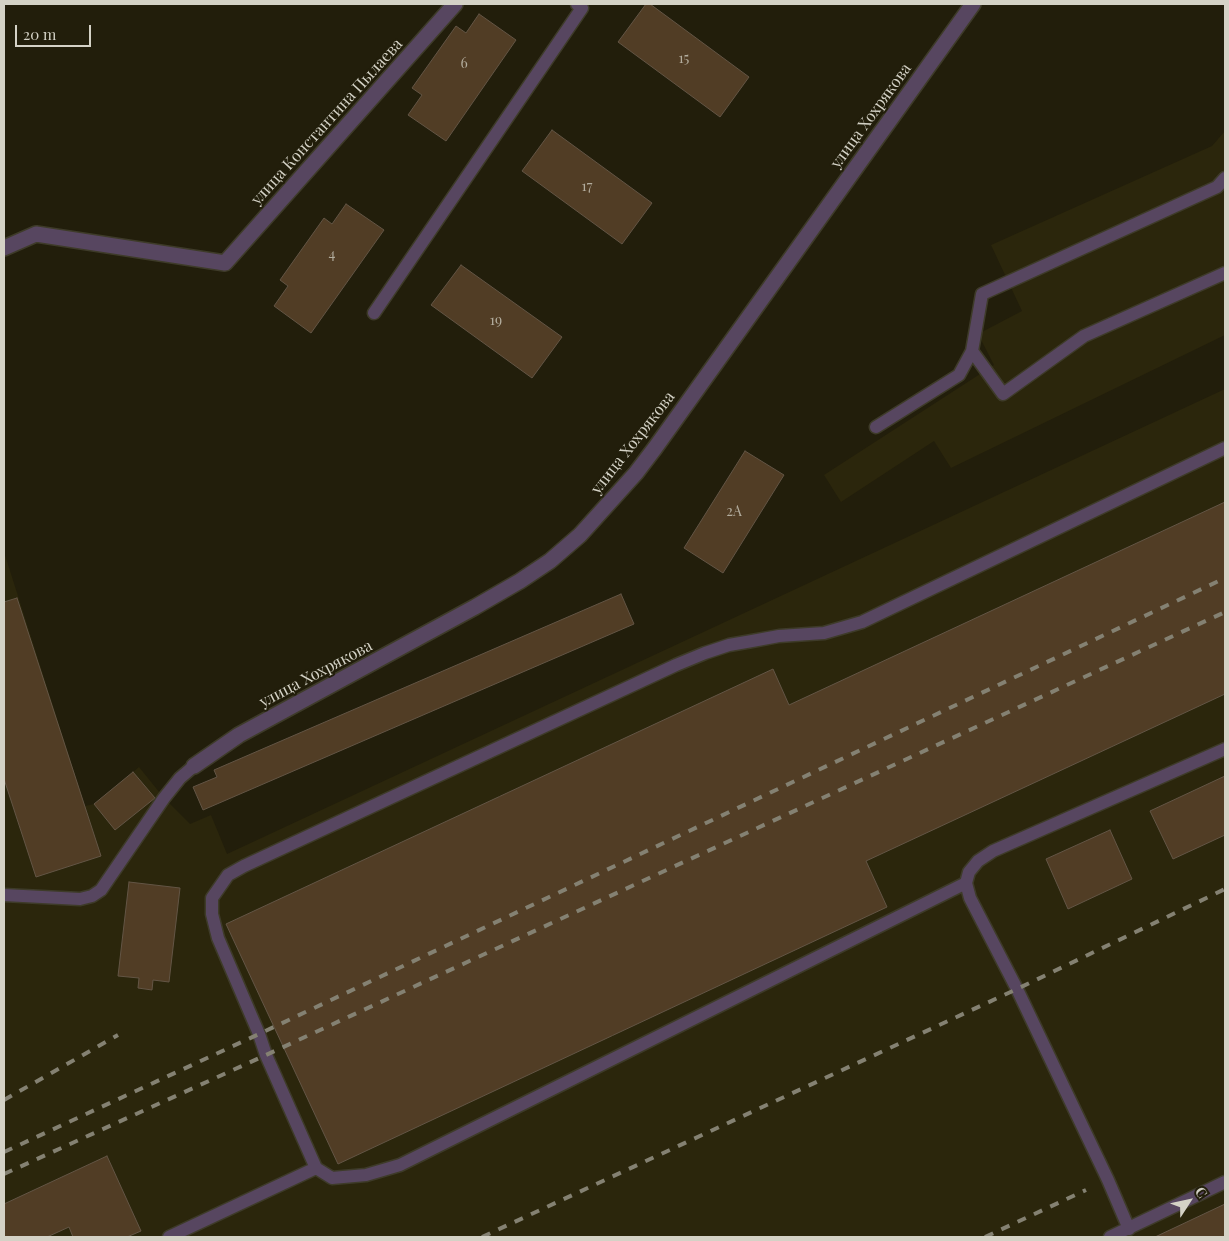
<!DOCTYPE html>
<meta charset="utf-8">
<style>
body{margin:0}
#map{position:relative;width:1229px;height:1241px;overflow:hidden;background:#221e0b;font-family:"Playfair Display",serif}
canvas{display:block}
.frame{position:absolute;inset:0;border:5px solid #d4d2c6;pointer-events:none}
.north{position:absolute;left:1164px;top:1176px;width:50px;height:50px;-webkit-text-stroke:4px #221e0b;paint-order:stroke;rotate:55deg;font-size:14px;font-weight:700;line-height:20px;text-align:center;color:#d4d2c6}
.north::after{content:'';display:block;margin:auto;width:18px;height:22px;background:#d4d2c6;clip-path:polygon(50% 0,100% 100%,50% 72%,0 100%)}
.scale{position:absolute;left:15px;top:25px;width:76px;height:22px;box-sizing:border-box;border:2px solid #d4d2c6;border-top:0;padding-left:6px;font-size:15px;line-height:18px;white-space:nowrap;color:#d4d2c6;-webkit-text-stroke:4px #221e0b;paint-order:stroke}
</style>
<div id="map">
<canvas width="1229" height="1241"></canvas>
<div class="frame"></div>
<div class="north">С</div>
<div class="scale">20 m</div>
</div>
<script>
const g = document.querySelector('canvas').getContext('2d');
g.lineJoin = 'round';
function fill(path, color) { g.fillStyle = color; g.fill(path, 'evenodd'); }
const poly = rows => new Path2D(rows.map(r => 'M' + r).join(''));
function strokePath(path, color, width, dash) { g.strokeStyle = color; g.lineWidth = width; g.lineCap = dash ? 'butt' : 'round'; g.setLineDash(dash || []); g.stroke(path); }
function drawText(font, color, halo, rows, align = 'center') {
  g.font = font + ' "Playfair Display",serif'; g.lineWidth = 4; g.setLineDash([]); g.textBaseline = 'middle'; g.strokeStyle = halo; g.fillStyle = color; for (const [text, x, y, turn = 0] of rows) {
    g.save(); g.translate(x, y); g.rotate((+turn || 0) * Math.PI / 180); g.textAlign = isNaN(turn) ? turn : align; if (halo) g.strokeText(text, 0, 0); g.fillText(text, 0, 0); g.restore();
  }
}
const built = poly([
 [1225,131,1225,335,951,468,934,441,841,502,824,475,994,365,978,334,1022,311,991,245,1212,146],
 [1225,389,1225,1237,4,1237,4,552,85,806,94,804,139,767,164,798,190,824,211,815,227,854]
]);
const building = poly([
 [646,4,650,4,749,77,720,117,618,42,646,4],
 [479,14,516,40,446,141,408,115,422,95,412,88,456,26,466,33,479,14],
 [552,130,652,203,622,244,522,171,552,130],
 [346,204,384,230,311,333,274,306,288,286,280,280,324,218,332,224,346,204],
 [461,265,562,337,532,378,431,305,461,265],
 [745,451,784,475,723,573,684,548,745,451],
 [1225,502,1225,694,866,861,887,907,338,1164,226,924,773,669,789,705,1225,502],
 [621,594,634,624,203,810,193,787,217,777,214,770,621,594],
 [17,598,101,856,36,877,4,779,4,602,17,598],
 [133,772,155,798,115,830,94,804,133,772],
 [1225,776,1225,835,1173,859,1150,811,1225,776],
 [1110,830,1132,879,1068,909,1046,859,1110,830],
 [129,882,180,888,169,982,153,980,152,990,138,988,139,978,118,976,129,882],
 [107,1156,141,1231,127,1237,73,1237,69,1227,47,1237,4,1237,4,1204,107,1156],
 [1225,1204,1225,1237,1155,1237,1225,1204]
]);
const service = poly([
 [374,313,582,8,577,4],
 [972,351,982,294,1217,187,1225,178],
 [876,427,959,375,972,351,1003,394,1084,336,1225,273],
 [4,895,80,899,92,896,101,890,164,798,180,778,194,766],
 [316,1168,266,1055,259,1034,218,938,212,914,212,898,228,875,244,866,676,665,705,653,729,645,752,641,779,636,824,633,862,622,1225,448],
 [1129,1229,1108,1180,1017,989,970,898,966,883,969,872,978,861,993,851,1225,749],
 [169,1237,316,1168,332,1178,366,1175,400,1165,966,883],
 [1110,1237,1225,1182]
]);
const minor = poly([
 [4,248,36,234,225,263,455,4],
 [194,766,239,735,475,607,520,581,550,561,580,535,636,473,655,448,973,4]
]);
const rail = poly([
 [4,1100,118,1035],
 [4,1152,259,1034,1225,578],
 [4,1174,266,1055,1225,612],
 [482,1237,1017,989,1225,889],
 [985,1237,1086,1190]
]);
const numberNames = [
 ["15",684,59],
 ["6",464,64],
 ["17",587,187],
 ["4",332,255],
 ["19",496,321],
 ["2А",734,512]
];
const streetNames = [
 ["улица Хохрякова",871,116,-54],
 ["улица Константина Пылаева",327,122,-48],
 ["улица Хохрякова",633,443,-52],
 ["улица Хохрякова",316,674,-28]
];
fill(built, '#2b260c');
fill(building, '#513d25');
strokePath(building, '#635545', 1);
strokePath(service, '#3e3b29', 15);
strokePath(minor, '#3e3b29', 18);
strokePath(service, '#574660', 12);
strokePath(minor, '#574660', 15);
strokePath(rail, '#848172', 4, [9, 9]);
drawText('14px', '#b3ad9e', null, numberNames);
drawText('16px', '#d4d2c6', '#221e0b', streetNames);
</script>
